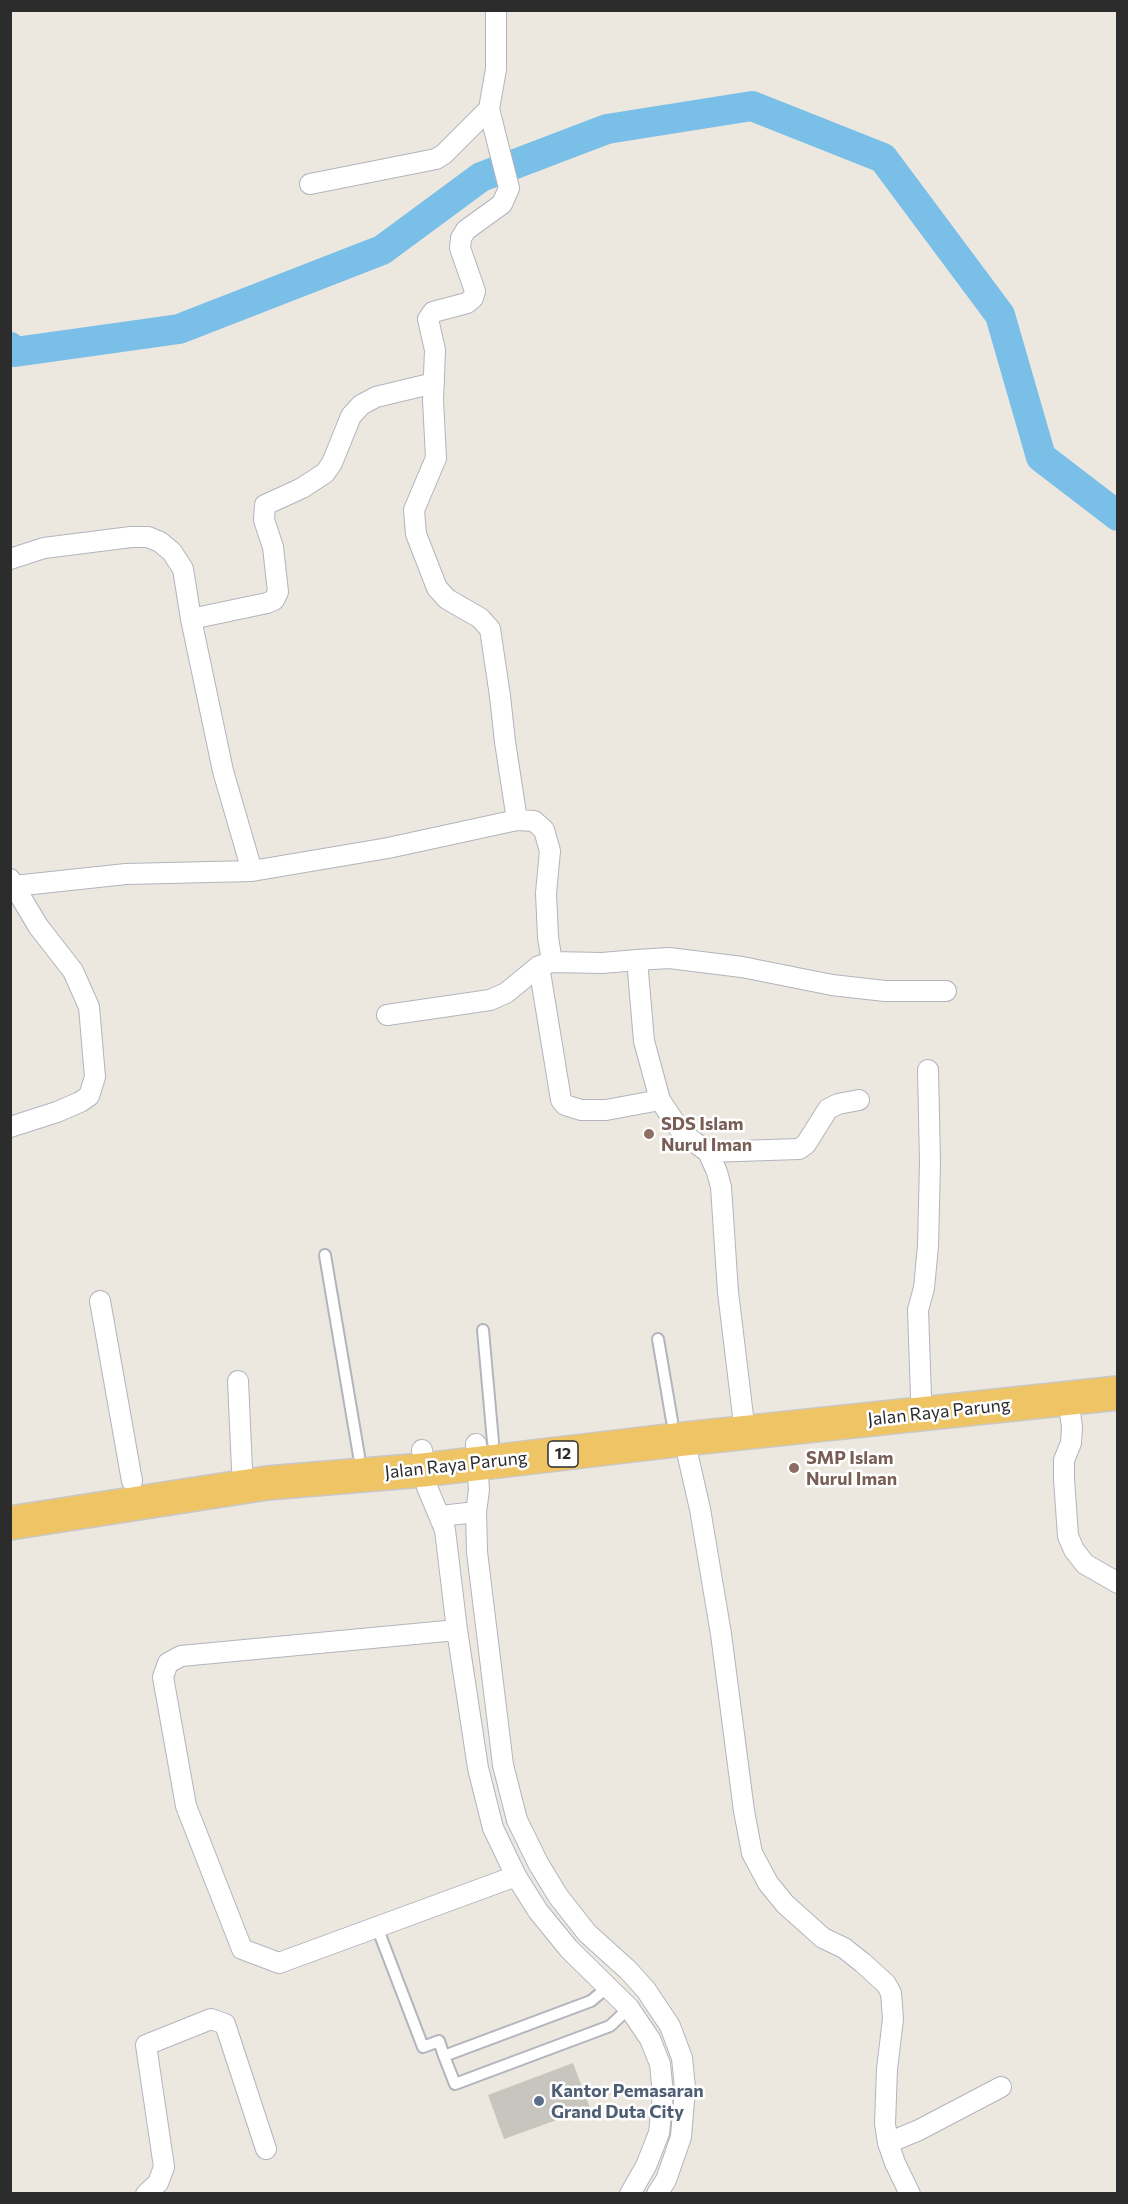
<!DOCTYPE html>
<style>
body{margin:0}
#map{position:relative;width:1128px;height:2204px;overflow:hidden;background:#ede8df;font-family:Commissioner,sans-serif}
canvas{display:block}
.frame{position:absolute;inset:0;border:12px solid #2c2c2c;pointer-events:none}
</style>
<div id="map">
<canvas width="1128" height="2204"></canvas>
<div class="frame"></div>
</div>
<script>
const g = document.querySelector('canvas').getContext('2d');
g.lineJoin = 'round';
const poly = rows => new Path2D(rows.map(r => 'M' + r).join(''));
function strokePath(path, color, width, dash) { g.strokeStyle = color; g.lineWidth = width; g.lineCap = dash ? 'butt' : 'round'; g.setLineDash(dash || []); g.stroke(path); }
function fill(path, color) { g.fillStyle = color; g.fill(path, 'evenodd'); }
function drawText(font, color, halo, rows, align = 'center') {
  g.font = font + ' Commissioner,sans-serif'; g.lineWidth = 5; g.setLineDash([]); g.textBaseline = 'middle'; g.strokeStyle = halo; g.fillStyle = color; for (const [text, x, y, turn = 0] of rows) {
    g.save(); g.translate(x, y); g.rotate((+turn || 0) * Math.PI / 180); g.textAlign = isNaN(turn) ? turn : align; if (halo) g.strokeText(text, 0, 0); g.fillText(text, 0, 0); g.restore();
  }
}
const river = poly([
 [10,347,15,352,179,329,382,250,481,177,607,129,752,106,883,158,1000,315,1041,457,1118,516]
]);
const building = poly([
 [573,2063,590,2108,504,2139,488,2095]
]);
const service = poly([
 [325,1255,359,1456],
 [483,1330,493,1442],
 [658,1339,672,1421],
 [377,1927,423,2047,439,2041,444,2056],
 [609,1986,591,2001,444,2056,455,2084,610,2026,629,2008]
]);
const minor = poly([
 [489,109,509,188,502,204,466,230,461,238,460,248,475,291,473,298,467,303,433,312,428,319,435,350,433,400,436,458,414,510,416,534,437,588,447,599,480,618,490,629,500,696,505,742,517,820],
 [310,184,436,159,444,154,489,109,496,69,496,10],
 [10,559,44,548,131,537,148,537,160,542,172,552,183,569,191,619,223,771,252,871,388,848,517,820,534,821,544,830,550,851,546,893,548,937,552,962],
 [191,619,267,603,274,600,278,592,273,547,264,520,265,505,302,488,325,473,332,463,351,416,361,405,376,397,434,383],
 [10,879,38,926,73,971,89,1007,95,1077,89,1096,80,1102,57,1112,10,1127],
 [14,886,126,874,252,871],
 [637,960,669,958,742,967,832,985,885,991,946,991],
 [539,966,561,1100,565,1105,581,1110,606,1110,660,1100],
 [387,1015,490,1000,506,993,539,966,552,962,602,963,637,960,644,1041,660,1100,682,1133,708,1152,717,1172,721,1187,728,1292,743,1416],
 [708,1152,799,1149,806,1144,828,1109,838,1104,859,1100],
 [100,1301,132,1481],
 [238,1381,242,1469],
 [921,1397,918,1310,924,1288,928,1246,930,1162,928,1070],
 [1068,1398,1072,1427,1071,1443,1064,1460,1064,1479,1068,1536,1074,1550,1085,1564,1118,1583],
 [684,1439,700,1509,721,1634,744,1811,752,1853,768,1883,785,1904,823,1938,844,1948,863,1963,886,1984,891,1993,893,2019,887,2069,885,2124,888,2143,895,2163,910,2194],
 [476,1444,479,1490,476,1512,477,1552,503,1765,517,1820,538,1863,558,1896,587,1933,628,1970,646,1990,670,2026,682,2058,685,2088,681,2137,666,2180,657,2194],
 [422,1450,427,1487,445,1530,457,1630,478,1768,493,1828,516,1876,538,1911,569,1949,629,2008,650,2039,660,2064,663,2094,659,2133,646,2166,630,2194],
 [441,1516,476,1512],
 [457,1630,181,1656,168,1663,163,1677,186,1806,242,1949,279,1963,516,1876],
 [888,2143,919,2130,1001,2087],
 [146,2194,158,2183,164,2167,146,2045,211,2019,225,2024,266,2149]
]);
const trunk = poly([
 [10,1523,267,1483,423,1470,684,1439,1118,1393]
]);
const markers = [
 [649,1134,6,"#8d6e63"],
 [794,1468,6,"#8d6e63"],
 [539,2101,6,"#5c6f8a"]
];
const shields = [
 [563,1454,30]
];
const shieldNames = [
 ["12",563,1454]
];
const educationNames = [
 ["SDS Islam",661,1124],
 ["Nurul Iman",661,1145],
 ["SMP Islam",806,1458],
 ["Nurul Iman",806,1479]
];
const streetNames = [
 ["Jalan Raya Parung",939,1412,-6],
 ["Jalan Raya Parung",456,1465,-6]
];
const serviceNames = [
 ["Kantor Pemasaran",551,2091],
 ["Grand Duta City",551,2112]
];
strokePath(river, '#79bfe8', 30);
fill(building, '#c8c5be');
strokePath(service, '#b2b4be', 14);
strokePath(minor, '#b2b4be', 22);
strokePath(trunk, '#c8c8c8', 36);
strokePath(service, '#fff', 10);
strokePath(minor, '#fff', 20);
strokePath(trunk, '#efc465', 33);
for (const [x, y, r, color] of markers) { const dot = new Path2D(); dot.arc(x, y, r, 0, 2 * Math.PI); g.fillStyle = color; g.fill(dot); strokePath(dot, '#fff', 2); }
for (const [x, y, w] of shields) { const box = new Path2D(); box.roundRect(x - w / 2, y - 13, w, 26, 4.5); g.fillStyle = '#fff'; g.fill(box); strokePath(box, '#2c2c2c', 1.5); }
drawText('bold 16px', '#2c2c2c', null, shieldNames);
drawText('bold 18px', '#785e54', '#fff', educationNames, 'left');
drawText('18px', '#2c2c2c', '#fff', streetNames);
drawText('bold 18px', '#4e5e75', '#fff', serviceNames, 'left');
</script>
